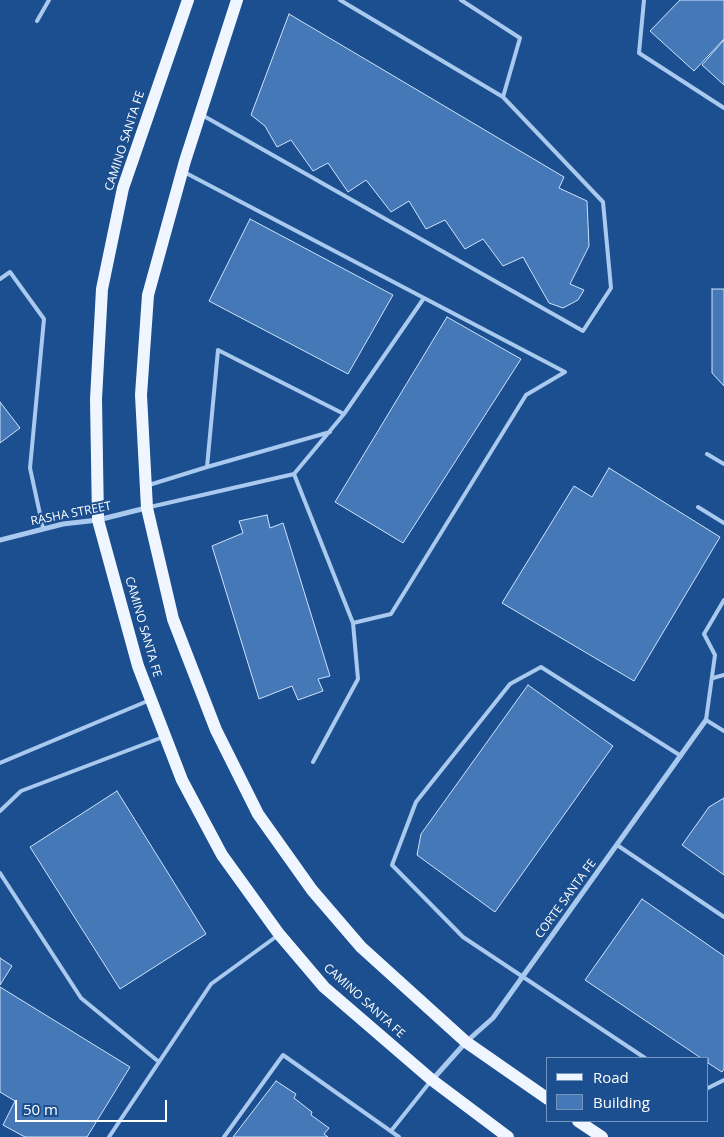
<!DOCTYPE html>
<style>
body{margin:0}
#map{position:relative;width:724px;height:1137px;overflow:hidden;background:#1b4f8f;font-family:"Open Sans",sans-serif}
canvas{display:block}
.legend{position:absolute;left:546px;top:1057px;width:162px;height:65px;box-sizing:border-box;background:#1b4f8f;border:1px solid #7695bc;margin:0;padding:6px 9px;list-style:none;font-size:15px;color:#fff}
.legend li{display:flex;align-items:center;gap:10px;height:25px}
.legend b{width:25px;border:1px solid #7695bc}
.scale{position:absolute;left:15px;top:1100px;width:152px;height:22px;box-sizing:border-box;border:2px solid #fff;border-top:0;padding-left:6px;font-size:15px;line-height:18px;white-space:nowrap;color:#fff;-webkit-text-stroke:4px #1b4f8f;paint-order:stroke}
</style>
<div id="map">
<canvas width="724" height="1137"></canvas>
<ul class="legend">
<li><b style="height:6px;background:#f0f6ff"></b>Road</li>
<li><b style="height:14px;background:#4478b7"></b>Building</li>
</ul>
<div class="scale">50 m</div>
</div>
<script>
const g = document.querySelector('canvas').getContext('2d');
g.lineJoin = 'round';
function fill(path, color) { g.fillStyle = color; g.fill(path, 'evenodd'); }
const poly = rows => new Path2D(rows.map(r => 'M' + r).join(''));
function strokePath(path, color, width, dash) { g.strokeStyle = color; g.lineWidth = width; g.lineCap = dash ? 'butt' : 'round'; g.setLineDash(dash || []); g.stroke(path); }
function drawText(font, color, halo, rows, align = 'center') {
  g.font = font + ' "Open Sans",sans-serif'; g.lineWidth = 4; g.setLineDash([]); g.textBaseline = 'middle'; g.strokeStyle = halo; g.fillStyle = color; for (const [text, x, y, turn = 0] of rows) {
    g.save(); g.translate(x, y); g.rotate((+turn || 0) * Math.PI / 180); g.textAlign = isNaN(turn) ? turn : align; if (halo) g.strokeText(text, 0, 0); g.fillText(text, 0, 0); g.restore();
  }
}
const building = poly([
 [680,0,724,0,724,39,694,71,650,31,680,0],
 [289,14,564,177,559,188,587,201,589,246,570,284,584,290,578,300,563,308,549,303,523,257,503,266,483,239,465,249,445,220,426,229,409,201,391,212,366,180,348,192,328,163,313,171,291,140,277,147,265,126,251,115,289,14],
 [724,40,724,85,702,65,724,40],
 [250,219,393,295,348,374,209,301,250,219],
 [712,289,724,289,724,386,712,373,712,289],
 [447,317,521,359,403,543,335,502,447,317],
 [0,402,20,428,0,443,0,402],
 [609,468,720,537,634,681,502,603,574,486,592,497,609,468],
 [267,515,270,528,283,523,330,676,318,679,323,691,298,700,292,686,259,699,212,546,243,533,239,521,267,515],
 [528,685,613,746,495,912,417,855,421,834,528,685],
 [117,791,206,934,120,989,30,847,117,791],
 [724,798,724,875,682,845,709,807,724,798],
 [642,899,724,956,724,1069,722,1072,708,1063,708,1058,701,1058,585,980,642,899],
 [0,958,12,966,0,985,0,958],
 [0,987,130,1067,87,1137,25,1137,3,1125,15,1101,0,1092,0,987],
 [276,1081,296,1094,294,1098,312,1112,311,1115,329,1128,324,1134,328,1137,233,1137,276,1081]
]);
const lane = poly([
 [461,0,520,38,503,97],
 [644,0,639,53,724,108],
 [37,21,49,0],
 [202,115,583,331,611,288,603,202,503,97,340,0],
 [184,172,565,372,526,395,391,614,353,623,358,679,313,762],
 [0,279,10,272,44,319,30,468,43,528],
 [707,454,724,464],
 [207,467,330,432],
 [294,474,344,414],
 [149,485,207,467,218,350,344,414,424,298],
 [150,507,294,474,353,623],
 [698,507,724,523],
 [724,600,704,634,715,655,706,720,724,731],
 [713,678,724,675],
 [0,763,150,700],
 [0,811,21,791,163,737],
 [617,845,724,917],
 [0,873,81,998,159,1062],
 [645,1058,463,937,392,865,416,802,510,684,541,667,681,756],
 [708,1088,724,1080],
 [391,1131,430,1082],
 [109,1137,211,984,277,936],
 [224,1137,283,1055,399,1137]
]);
const street = poly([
 [0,540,63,524,98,520,146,508],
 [433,1079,466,1042,493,1018,706,720]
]);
const primary = poly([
 [188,0,123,188,102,289,96,399,98,520,138,666,182,780,222,855,279,934,324,987,432,1080,508,1137],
 [237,0,185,161,148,295,141,395,147,508,173,619,216,730,258,814,312,890,361,947,466,1042,548,1099],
 [578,1121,602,1137]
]);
const streetNames = [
 ["CAMINO SANTA FE",125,141,-72],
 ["RASHA STREET",71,514,-11],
 ["CAMINO SANTA FE",143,627,74],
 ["CORTE SANTA FE",566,899,-54],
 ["CAMINO SANTA FE",364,1001,42]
];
fill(building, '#4478b7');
strokePath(building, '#cfe3fa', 1);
strokePath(lane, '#a9c9ee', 4);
strokePath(street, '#a9c9ee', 5);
strokePath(primary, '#f0f6ff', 12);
drawText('12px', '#fff', '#1b4f8f', streetNames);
</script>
